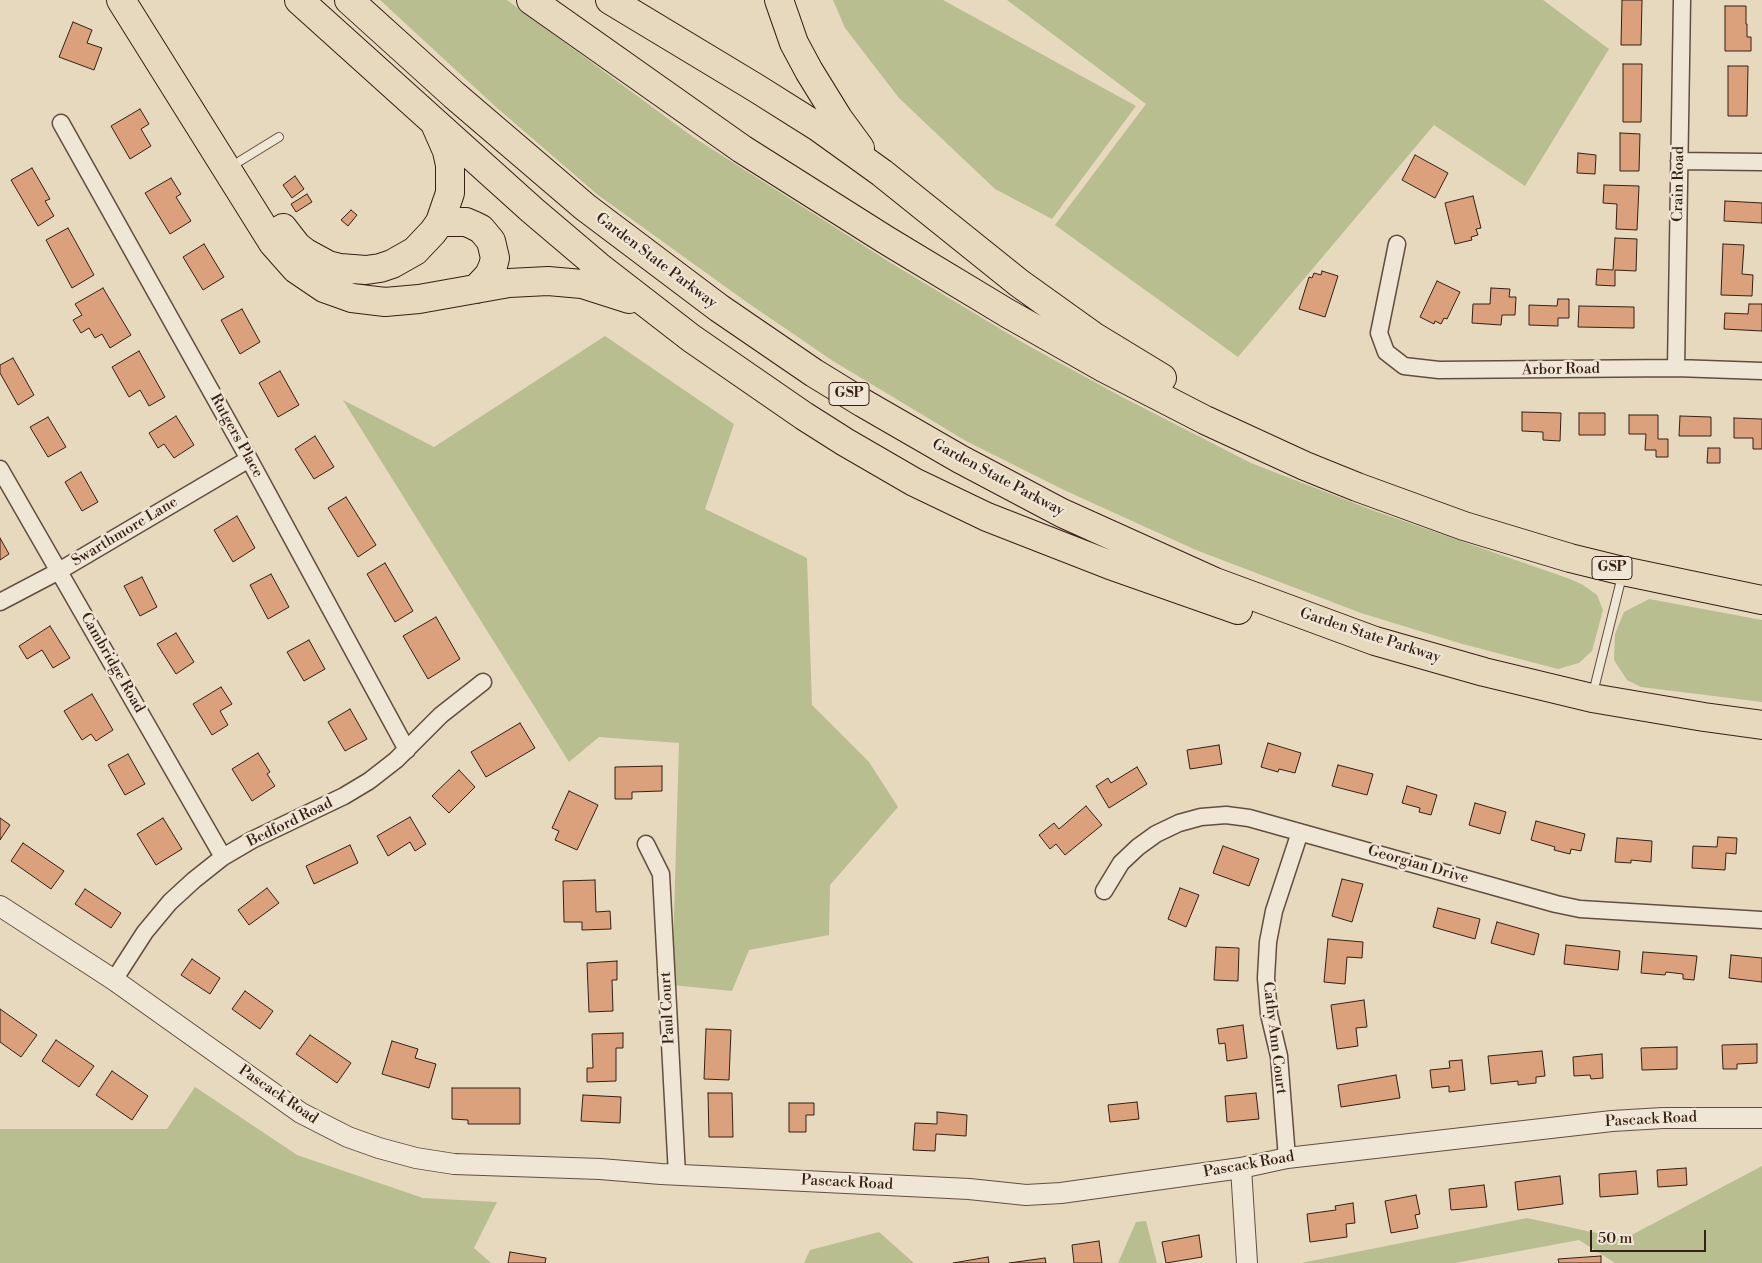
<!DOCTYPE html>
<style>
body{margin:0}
#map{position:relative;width:1762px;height:1263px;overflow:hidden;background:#e6d9be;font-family:"Libre Bodoni",serif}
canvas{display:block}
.scale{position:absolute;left:1590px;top:1230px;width:116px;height:22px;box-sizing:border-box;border:2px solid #361f15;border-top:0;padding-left:6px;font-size:15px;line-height:18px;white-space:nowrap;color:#361f15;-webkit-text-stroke:4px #efe6d5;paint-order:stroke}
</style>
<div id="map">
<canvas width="1762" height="1263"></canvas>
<div class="scale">50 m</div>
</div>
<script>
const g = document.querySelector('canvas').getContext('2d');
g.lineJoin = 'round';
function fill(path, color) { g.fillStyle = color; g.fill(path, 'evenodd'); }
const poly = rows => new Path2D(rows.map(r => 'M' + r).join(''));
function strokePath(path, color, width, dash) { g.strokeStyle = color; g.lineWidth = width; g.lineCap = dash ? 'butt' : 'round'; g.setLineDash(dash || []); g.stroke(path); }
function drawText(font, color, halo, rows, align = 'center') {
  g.font = font + ' "Libre Bodoni",serif'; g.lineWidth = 4.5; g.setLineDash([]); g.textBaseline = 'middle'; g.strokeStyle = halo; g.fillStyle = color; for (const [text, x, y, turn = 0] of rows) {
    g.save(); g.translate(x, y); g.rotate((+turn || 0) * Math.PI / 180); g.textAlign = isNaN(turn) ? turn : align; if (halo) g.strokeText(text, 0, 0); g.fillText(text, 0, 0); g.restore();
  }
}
const green = poly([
 [380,0,507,0,693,137,891,263,1027,345,1122,397,1251,463,1372,510,1570,579,1583,585,1597,595,1603,610,1592,651,1579,663,1558,669,1459,643,1361,613,1196,550,1064,490,966,441,833,361,748,303,598,195,496,107],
 [833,0,943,0,1136,106,1052,219,995,189,899,98,845,28],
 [1007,0,1543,0,1609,49,1525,186,1434,125,1238,357,1055,225,1146,104],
 [605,336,734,424,705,509,807,558,812,705,869,762,898,807,830,885,829,935,749,950,732,991,672,985,679,743,599,737,569,762,343,400,434,447],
 [1649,599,1762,620,1762,702,1641,687,1627,680,1614,660,1615,634,1624,612],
 [195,1087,297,1155,423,1198,497,1202,474,1248,491,1263,0,1263,0,1129,167,1129],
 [1762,1166,1762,1263,1615,1263,1579,1240,1455,1263,1301,1263,1527,1218,1624,1239],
 [1146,1221,1157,1263,1118,1263,1136,1222],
 [879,1232,914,1263,804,1263,810,1250]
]);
const building = poly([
 [1622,0,1642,0,1641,45,1621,45,1622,0],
 [1725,6,1746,6,1746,24,1747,24,1747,37,1751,37,1751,51,1725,51,1725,6],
 [73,22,92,30,87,43,102,48,94,70,59,57,73,22],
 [1623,64,1642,64,1641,122,1623,122,1623,64],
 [1728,66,1748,66,1747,116,1728,116,1728,66],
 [140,109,149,124,141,129,151,146,130,159,111,126,140,109],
 [1620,133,1640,134,1639,171,1620,171,1620,133],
 [1578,153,1596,155,1595,174,1577,173,1578,153],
 [1415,155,1448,173,1435,198,1402,180,1415,155],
 [32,168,50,199,45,201,54,216,38,226,11,180,32,168],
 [295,176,304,189,292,198,283,185,295,176],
 [171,178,181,194,176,197,191,221,170,234,145,193,171,178],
 [1604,185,1639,186,1637,230,1616,229,1617,204,1603,203,1604,185],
 [307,194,312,202,296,212,291,204,307,194],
 [1473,196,1481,228,1476,229,1478,235,1471,237,1472,240,1455,244,1445,203,1473,196],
 [1725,201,1762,203,1762,223,1724,221,1725,201],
 [351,210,357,215,348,226,341,220,351,210],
 [68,228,94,275,72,288,46,240,68,228],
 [1615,238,1637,239,1636,271,1615,270,1615,286,1596,285,1597,269,1613,270,1615,238],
 [204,244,224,277,203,290,183,257,204,244],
 [1723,244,1744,245,1742,274,1753,275,1752,296,1721,295,1723,244],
 [1322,271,1338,276,1325,317,1299,309,1309,277,1312,278,1314,273,1321,275,1322,271],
 [1437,281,1460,292,1447,319,1444,318,1441,324,1435,321,1434,324,1420,317,1437,281],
 [103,288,131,335,110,348,102,334,95,338,89,328,81,333,73,320,82,315,75,304,103,288],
 [1491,288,1510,289,1509,297,1516,297,1515,315,1502,315,1501,325,1472,323,1473,304,1490,304,1491,288],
 [1558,299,1569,299,1569,318,1558,318,1558,326,1529,325,1529,305,1557,306,1558,299],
 [1749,304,1762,304,1762,331,1724,329,1725,313,1748,314,1749,304],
 [1579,306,1634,307,1634,328,1578,327,1579,306],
 [242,309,260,342,240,354,221,320,242,309],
 [139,351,165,397,149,406,140,390,129,397,112,367,139,351],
 [13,358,34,395,18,405,0,373,0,365,13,358],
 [280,371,299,405,278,417,259,383,280,371],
 [1522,412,1561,413,1560,441,1543,440,1543,432,1522,431,1522,412],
 [1579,413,1605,413,1605,435,1579,435,1579,413],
 [1629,415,1658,415,1658,439,1668,439,1668,457,1656,457,1656,450,1645,450,1646,434,1629,434,1629,415],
 [176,416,194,445,174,458,164,444,158,448,149,433,176,416],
 [1680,416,1711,417,1711,436,1679,436,1680,416],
 [48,417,66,447,48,457,30,427,48,417],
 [1734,418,1762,419,1762,449,1753,449,1753,438,1734,438,1734,418],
 [315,436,334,467,314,479,295,449,315,436],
 [1708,448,1720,448,1720,463,1707,463,1708,448],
 [81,472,98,502,82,511,65,482,81,472],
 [346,497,376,545,358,557,328,508,346,497],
 [237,516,255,548,233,562,214,530,237,516],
 [0,538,9,554,0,560,0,538],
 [385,563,413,611,395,622,367,574,385,563],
 [271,574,289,607,268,619,250,585,271,574],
 [142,577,157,607,140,616,124,586,142,577],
 [436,617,460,659,428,679,403,636,436,617],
 [50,626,70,658,53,668,42,650,27,659,19,646,50,626],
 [176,633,194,662,176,674,157,644,176,633],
 [309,640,325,669,304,681,287,652,309,640],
 [221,687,232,704,220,711,228,725,212,735,193,704,221,687],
 [92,694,113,730,96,741,91,734,82,740,64,711,92,694],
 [350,709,367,739,345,751,328,722,350,709],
 [520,723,535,748,486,777,471,752,520,723],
 [1268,743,1301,753,1295,773,1279,769,1278,772,1261,767,1268,743],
 [1219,745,1222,764,1190,769,1187,750,1219,745],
 [258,753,270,772,267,774,275,786,252,801,232,769,258,753],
 [128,754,145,784,125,795,108,765,128,754],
 [1338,765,1373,774,1367,795,1332,786,1338,765],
 [662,766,662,791,632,792,632,799,615,799,615,767,662,766],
 [1137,767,1147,784,1109,808,1096,786,1108,778,1111,783,1137,767],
 [459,770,475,787,449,813,432,796,459,770],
 [1407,786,1437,795,1431,815,1419,812,1420,808,1402,803,1407,786],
 [569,791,598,805,577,850,555,840,559,831,552,828,569,791],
 [1475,803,1506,812,1500,834,1469,825,1475,803],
 [1086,806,1102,825,1065,855,1056,844,1050,849,1039,835,1054,823,1059,829,1086,806],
 [410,817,426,844,415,851,410,842,388,856,377,836,410,817],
 [0,818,10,825,0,840,0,818],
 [163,818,182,849,156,865,137,834,163,818],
 [1536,821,1585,834,1581,851,1571,849,1570,854,1554,850,1555,847,1531,840,1536,821],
 [1718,837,1737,838,1736,854,1726,853,1725,870,1692,868,1693,846,1717,847,1718,837],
 [1617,838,1652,841,1651,862,1631,860,1631,863,1615,862,1617,838],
 [23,843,64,871,51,889,11,861,23,843],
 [350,845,358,863,314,884,306,866,350,845],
 [1223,846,1259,859,1249,886,1213,873,1223,846],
 [1342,879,1363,884,1352,922,1332,916,1342,879],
 [595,880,596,912,610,911,611,929,582,930,582,922,564,922,563,881,595,880],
 [267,888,279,903,249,925,238,910,267,888],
 [1180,888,1199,895,1186,927,1168,919,1180,888],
 [85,889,121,913,111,928,75,904,85,889],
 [1438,908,1480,919,1475,939,1433,927,1438,908],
 [1497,922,1539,934,1534,955,1491,943,1497,922],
 [1328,939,1363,942,1362,958,1347,957,1345,984,1324,982,1328,939],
 [1566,945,1620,951,1618,970,1564,964,1566,945],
 [1216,947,1239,948,1238,981,1214,980,1216,947],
 [1643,952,1697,956,1694,980,1683,979,1683,974,1666,972,1665,975,1641,973,1643,952],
 [1731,955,1762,958,1762,982,1729,978,1731,955],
 [192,959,220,978,210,994,181,975,192,959],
 [617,961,617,980,612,980,613,1011,589,1012,587,963,617,961],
 [245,991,273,1011,260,1029,232,1009,245,991],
 [1364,1000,1367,1027,1356,1028,1358,1046,1337,1049,1331,1005,1364,1000],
 [0,1009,37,1035,21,1057,0,1042,0,1009],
 [1243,1025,1247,1058,1227,1061,1225,1043,1219,1044,1217,1029,1243,1025],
 [706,1029,731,1030,729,1080,704,1079,706,1029],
 [623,1033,623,1048,616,1048,616,1081,587,1082,587,1068,593,1068,592,1034,623,1033],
 [310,1035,351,1063,337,1083,296,1054,310,1035],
 [56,1040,94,1066,79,1087,42,1061,56,1040],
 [392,1041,418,1049,415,1058,436,1064,429,1088,382,1074,392,1041],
 [1757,1044,1757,1063,1737,1064,1737,1069,1723,1069,1722,1045,1757,1044],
 [1677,1047,1677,1069,1642,1070,1641,1048,1677,1047],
 [1542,1051,1545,1076,1536,1077,1536,1083,1518,1085,1518,1081,1491,1084,1488,1056,1542,1051],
 [1602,1054,1603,1078,1591,1079,1590,1075,1574,1076,1573,1057,1602,1054],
 [1462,1060,1465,1090,1449,1092,1449,1086,1432,1088,1430,1070,1450,1068,1449,1061,1462,1060],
 [112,1071,148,1096,132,1120,96,1095,112,1071],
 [1396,1075,1400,1098,1341,1107,1338,1085,1396,1075],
 [452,1088,520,1088,520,1124,468,1124,468,1120,452,1119,452,1088],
 [708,1093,732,1093,733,1137,709,1137,708,1093],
 [1256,1093,1259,1119,1227,1122,1225,1096,1256,1093],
 [583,1095,621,1097,620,1123,581,1121,583,1095],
 [1137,1102,1139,1119,1110,1122,1108,1105,1137,1102],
 [789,1103,814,1103,814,1115,806,1115,806,1132,789,1132,789,1103],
 [937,1112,967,1115,966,1136,936,1134,935,1151,913,1150,915,1123,937,1124,937,1112],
 [1686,1168,1687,1185,1658,1187,1657,1170,1686,1168],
 [1636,1171,1638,1194,1600,1197,1599,1174,1636,1171],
 [1560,1176,1563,1204,1518,1210,1515,1182,1560,1176],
 [1484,1185,1487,1207,1451,1210,1449,1189,1484,1185],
 [1416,1195,1420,1214,1415,1215,1418,1228,1391,1233,1385,1201,1416,1195],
 [1353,1203,1355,1223,1346,1224,1347,1237,1310,1242,1307,1214,1336,1210,1335,1206,1353,1203],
 [1199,1235,1202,1257,1166,1263,1162,1242,1199,1235],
 [1099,1241,1102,1263,1074,1263,1072,1245,1099,1241],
 [510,1252,546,1258,545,1263,508,1263,510,1252],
 [1601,1256,1601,1263,1559,1263,1558,1259,1601,1256],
 [988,1257,989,1263,953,1263,988,1257],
 [1045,1258,1046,1263,1009,1263,1045,1258]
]);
const service = poly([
 [240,161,279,137],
 [1593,693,1622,576]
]);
const minor = poly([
 [61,123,249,459,407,750],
 [1679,161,1762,162],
 [1397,244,1379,333,1386,352,1404,366,1439,370,1676,368,1762,371],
 [1676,368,1682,0],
 [0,469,223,857],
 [0,602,59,571,249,459],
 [646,844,661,874,677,1175],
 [1104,891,1121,863,1138,847,1156,834,1179,823,1201,817,1226,815,1249,818,1556,904,1580,909,1762,920],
 [114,980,145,932,170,902,194,880,223,857,252,840,344,796,369,781,396,760,441,715,483,682],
 [1287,1158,1279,1056,1269,1014,1266,978,1268,942,1274,911,1300,832]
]);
const tertiary = poly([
 [0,906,114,980,301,1113,348,1137,379,1148,416,1158,454,1164,600,1169,661,1174,969,1189,1026,1195,1061,1193,1241,1168,1287,1158,1612,1121,1663,1118,1762,1118],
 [1241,1168,1247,1263]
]);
const motorway = poly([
 [121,0,273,243,296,269,324,288,352,298,385,302,419,299,509,283,548,281,582,284,629,299],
 [299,0,532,210,598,266,691,338,804,416,845,442,914,482,987,517,1110,565,1238,610],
 [349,0,454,95,585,207,719,308,814,373,863,403,960,459,1062,513,1215,582,1375,641,1484,672,1592,698,1704,717,1762,725],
 [531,0,742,149,886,240,1007,313,1104,368,1205,420,1305,466,1357,487,1464,526,1570,558,1623,571,1762,600],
 [610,0,756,88,818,127,882,173,1019,283,1093,336,1162,378],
 [779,0,794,43,809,71,838,118,860,148],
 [440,222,466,222,473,225,481,229,491,241,495,258,493,266,489,275,476,289],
 [283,228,297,246,306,253,328,265,340,268,366,270,380,268,392,264,415,251,433,232,440,222,450,193,450,165,447,151,436,126]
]);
const shields = [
 [849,394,40],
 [1612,568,40]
];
const shieldNames = [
 ["GSP",849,394],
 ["GSP",1612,568]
];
const streetNames = [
 ["Crain Road",1679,184,-89],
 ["Garden State Parkway",656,261,37],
 ["Arbor Road",1561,370,-1],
 ["Rutgers Place",236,436,61],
 ["Garden State Parkway",998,478,28],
 ["Swarthmore Lane",125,532,-31],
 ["Garden State Parkway",1370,636,18],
 ["Cambridge Road",112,663,60],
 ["Bedford Road",290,823,-26],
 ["Georgian Drive",1418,865,16],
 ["Paul Court",668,1008,-93],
 ["Cathy Ann Court",1274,1038,83],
 ["Pascack Road",278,1095,34],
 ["Pascack Road",1651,1120,-3],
 ["Pascack Road",1249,1165,-10],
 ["Pascack Road",847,1183,3]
];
fill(green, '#b8be8f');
fill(building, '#dba17c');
strokePath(building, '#361f15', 1);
strokePath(service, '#624e3f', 10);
strokePath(minor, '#624e3f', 19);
strokePath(tertiary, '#624e3f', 22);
strokePath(motorway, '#361f15', 30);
strokePath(service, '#efe6d5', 8);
strokePath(minor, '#efe6d5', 16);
strokePath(tertiary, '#efe6d5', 20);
strokePath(motorway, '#e6d9be', 28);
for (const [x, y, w] of shields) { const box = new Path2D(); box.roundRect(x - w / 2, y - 11.5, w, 23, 4); g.fillStyle = '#efe6d5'; g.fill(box); strokePath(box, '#361f15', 1); }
drawText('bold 14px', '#361f15', null, shieldNames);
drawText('15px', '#361f15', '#efe6d5', streetNames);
</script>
